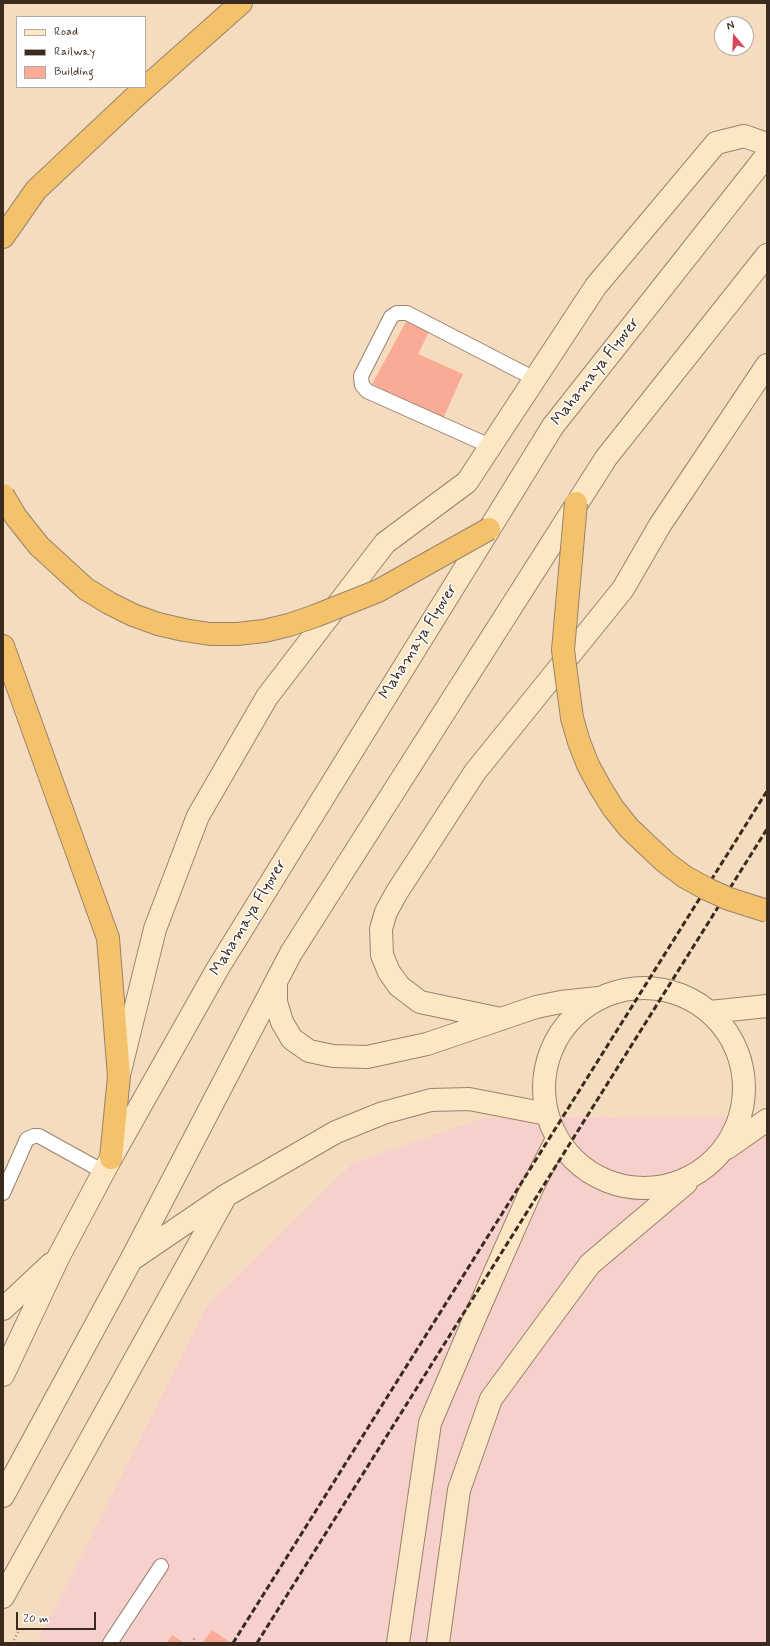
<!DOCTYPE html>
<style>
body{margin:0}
#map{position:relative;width:770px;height:1646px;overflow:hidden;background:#f5dcbf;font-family:Mynerve,sans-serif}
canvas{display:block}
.frame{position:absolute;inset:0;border:4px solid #3b2a1e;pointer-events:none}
.legend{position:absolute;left:16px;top:16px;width:130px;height:72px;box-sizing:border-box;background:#fff;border:1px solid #b1aaa5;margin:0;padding:5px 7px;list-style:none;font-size:12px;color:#3b2a1e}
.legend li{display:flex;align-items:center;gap:8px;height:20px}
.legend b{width:20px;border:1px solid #b1aaa5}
.north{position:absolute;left:714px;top:16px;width:40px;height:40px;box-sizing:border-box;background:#fff;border:1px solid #b1aaa5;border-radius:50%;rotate:341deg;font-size:11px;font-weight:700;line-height:16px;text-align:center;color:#3b2a1e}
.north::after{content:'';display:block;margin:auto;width:14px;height:18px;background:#d1495b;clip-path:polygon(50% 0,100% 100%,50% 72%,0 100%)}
.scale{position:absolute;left:16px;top:1612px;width:80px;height:18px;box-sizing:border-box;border:2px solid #3b2a1e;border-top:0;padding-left:5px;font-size:12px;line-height:14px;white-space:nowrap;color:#3b2a1e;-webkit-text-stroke:3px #fff;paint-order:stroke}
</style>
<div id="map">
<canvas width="770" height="1646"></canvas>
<div class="frame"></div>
<ul class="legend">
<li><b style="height:5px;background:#fbe7c3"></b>Road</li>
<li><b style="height:5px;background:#3b2a1e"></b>Railway</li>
<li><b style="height:11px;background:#f9ab96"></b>Building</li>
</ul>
<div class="north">N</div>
<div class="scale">20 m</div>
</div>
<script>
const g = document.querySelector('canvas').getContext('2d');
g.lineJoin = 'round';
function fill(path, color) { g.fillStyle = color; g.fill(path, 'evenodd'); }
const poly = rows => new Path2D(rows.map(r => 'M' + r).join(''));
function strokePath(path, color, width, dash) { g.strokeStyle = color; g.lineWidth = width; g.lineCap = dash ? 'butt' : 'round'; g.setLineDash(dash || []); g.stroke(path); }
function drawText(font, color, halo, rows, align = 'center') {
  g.font = font + ' Mynerve,sans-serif'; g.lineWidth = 3; g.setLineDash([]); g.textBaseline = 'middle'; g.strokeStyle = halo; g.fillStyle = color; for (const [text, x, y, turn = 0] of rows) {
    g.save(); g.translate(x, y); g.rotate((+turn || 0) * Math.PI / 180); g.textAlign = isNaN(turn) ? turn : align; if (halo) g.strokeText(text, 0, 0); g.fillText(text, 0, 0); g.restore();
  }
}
const built = poly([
 [767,1116,767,1643,37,1643,207,1306,353,1163,483,1118]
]);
const building = poly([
 [407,320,430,330,418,354,463,374,443,419,372,384],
 [212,1630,231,1643,202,1643],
 [172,1635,184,1643,167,1643]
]);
const path = poly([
 [14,1640,21,1626],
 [192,1643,195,1637]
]);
const lane = poly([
 [490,446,367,391,362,385,361,376,391,317,397,313,407,313,535,379],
 [3,1193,27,1139,34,1136,39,1136,104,1172],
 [110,1643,161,1566]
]);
const secondary = poly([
 [276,982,276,1002,282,1022,292,1039,309,1051,333,1056,367,1057,427,1044,536,1007,561,1002,598,998],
 '544 1088a100 100 0 1 1 200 0a100 100 0 1 1-200 0Z',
 [710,1012,767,1006],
 [501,1019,420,1002,399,986,389,972,382,955,381,929,386,912,397,892,475,772,623,589,660,525,767,365],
 [120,1071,155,929,198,816,267,697,385,543,467,482,596,286,716,143,744,136,767,144],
 [727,1148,767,1120],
 [134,1258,225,1196,336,1132,383,1113,431,1100,469,1099,547,1114],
 [3,1309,51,1264],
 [3,1375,59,1256,111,1158,218,968,553,426,767,155],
 [3,1496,131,1260,291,953,606,458,767,255],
 [3,1597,223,1201],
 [398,1643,430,1423,476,1315,533,1186,557,1139],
 [438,1643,459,1490,491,1399,590,1264,686,1183]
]);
const highway = poly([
 [3,237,36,190,136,96,241,3],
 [3,646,108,938,119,1076,111,1158]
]);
const rail = poly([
 [233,1643,767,791],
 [257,1643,767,829]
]);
const highwayBridge = poly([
 [3,495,16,517,39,546,86,589,109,603,133,615,158,624,184,630,210,634,237,634,264,631,289,625,315,616,378,591,489,529],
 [576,503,563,650,572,718,579,742,588,765,600,787,613,808,629,828,665,862,685,877,707,889,729,899,767,911]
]);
const streetNames = [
 ["Mahamaya Flyover",596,372,-52],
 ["Mahamaya Flyover",419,642,-58],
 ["Mahamaya Flyover",249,918,-59]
];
fill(built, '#f7d0cb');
fill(building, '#f9ab96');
strokePath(lane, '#98836e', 16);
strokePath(secondary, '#98836e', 24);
strokePath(highway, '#98836e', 24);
strokePath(path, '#98836e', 2.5, [1, 3]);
strokePath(lane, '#fff', 14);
strokePath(secondary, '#fbe7c3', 22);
strokePath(highway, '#f4c26a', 22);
strokePath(rail, '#3b2a1e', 3, [6, 3]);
strokePath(highwayBridge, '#98836e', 24, []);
strokePath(highwayBridge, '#f4c26a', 22);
drawText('16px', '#3b2a1e', '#fff', streetNames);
</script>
